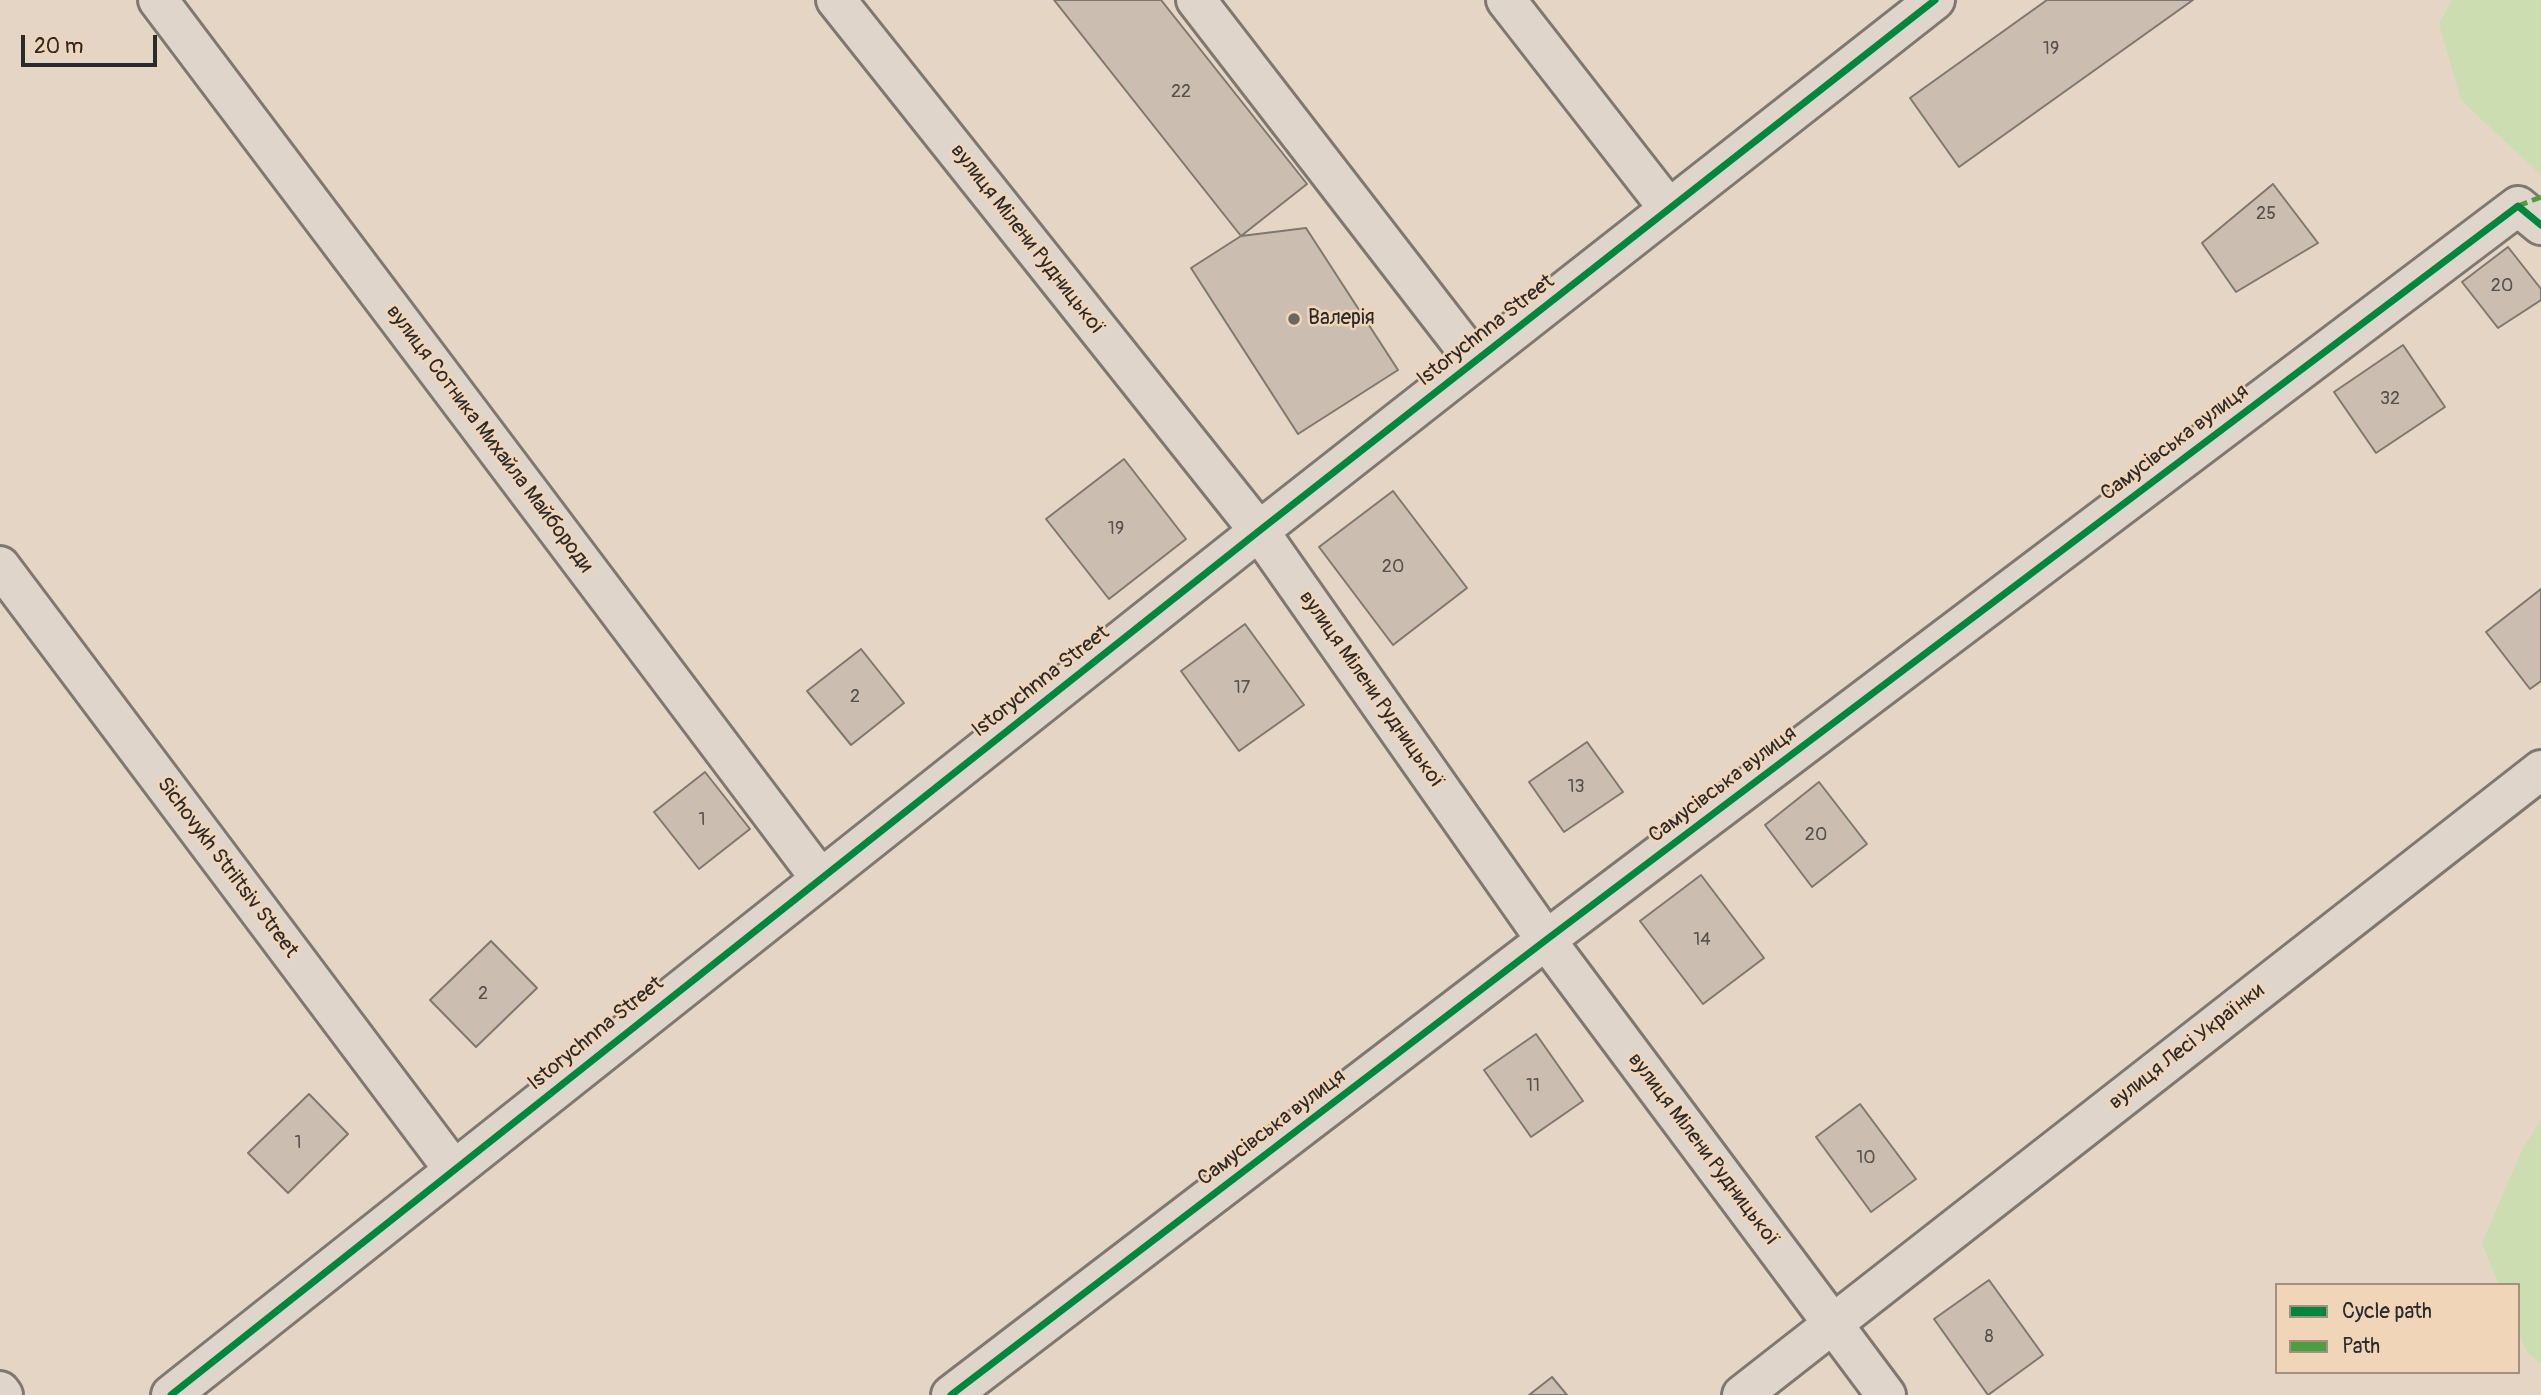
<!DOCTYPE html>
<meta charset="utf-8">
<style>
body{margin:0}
#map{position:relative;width:2541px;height:1395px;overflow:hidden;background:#e4d5c5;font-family:Pangolin,sans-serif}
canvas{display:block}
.legend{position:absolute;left:2275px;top:1283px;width:245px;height:91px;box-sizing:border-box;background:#f1d5b8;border:2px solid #a29180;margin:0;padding:9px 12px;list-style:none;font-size:21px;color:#2b2b2b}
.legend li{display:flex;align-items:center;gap:14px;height:35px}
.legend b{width:35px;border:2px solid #a29180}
.scale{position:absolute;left:21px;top:35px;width:136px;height:32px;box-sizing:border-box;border:4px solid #2b2b2b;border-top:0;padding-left:9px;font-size:21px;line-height:24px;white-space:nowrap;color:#2b2b2b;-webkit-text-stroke:5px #f1d5b8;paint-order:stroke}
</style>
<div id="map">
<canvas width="2541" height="1395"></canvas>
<ul class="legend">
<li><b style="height:9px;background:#00873e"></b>Cycle path</li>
<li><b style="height:9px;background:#4f9d41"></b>Path</li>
</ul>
<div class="scale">20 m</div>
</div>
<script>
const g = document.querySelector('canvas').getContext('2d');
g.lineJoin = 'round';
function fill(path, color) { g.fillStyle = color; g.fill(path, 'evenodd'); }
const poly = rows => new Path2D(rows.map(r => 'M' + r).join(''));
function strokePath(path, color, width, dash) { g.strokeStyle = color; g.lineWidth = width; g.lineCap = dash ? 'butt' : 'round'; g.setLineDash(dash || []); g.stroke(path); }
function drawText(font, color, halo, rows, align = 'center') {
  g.font = font + ' Pangolin,sans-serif'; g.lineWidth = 5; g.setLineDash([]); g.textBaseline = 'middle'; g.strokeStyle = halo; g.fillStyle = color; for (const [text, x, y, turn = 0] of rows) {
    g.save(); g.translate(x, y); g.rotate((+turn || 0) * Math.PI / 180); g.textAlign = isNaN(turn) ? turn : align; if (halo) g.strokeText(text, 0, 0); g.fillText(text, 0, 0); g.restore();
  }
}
const green = poly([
 [2452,0,2541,0,2541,175,2461,100,2439,24],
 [2541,1120,2541,1364,2527,1352,2518,1331,2518,1285,2499,1285,2482,1243,2521,1152]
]);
const building = poly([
 [1054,0,1161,0,1307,184,1241,236,1054,0],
 [2047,0,2193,0,1959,167,1910,98,2047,0],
 [2273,184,2318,243,2236,292,2202,243,2273,184],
 [1306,228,1398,370,1298,434,1191,268,1241,236,1306,228],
 [2508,247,2541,289,2541,300,2498,328,2462,282,2508,247],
 [2403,345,2445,407,2376,453,2334,392,2403,345],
 [1124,459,1186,539,1109,599,1046,519,1124,459],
 [1393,491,1467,588,1393,645,1319,547,1393,491],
 [2541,589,2541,681,2530,689,2486,632,2541,589],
 [1245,624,1304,705,1239,751,1181,671,1245,624],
 [861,649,904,703,851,745,807,691,861,649],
 [1587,742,1623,792,1564,832,1529,782,1587,742],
 [705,772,750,829,699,869,654,812,705,772],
 [1819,782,1867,844,1812,887,1765,825,1819,782],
 [1701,875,1764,958,1703,1004,1640,921,1701,875],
 [491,941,537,988,476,1047,430,1000,491,941],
 [1536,1034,1583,1101,1531,1137,1484,1070,1536,1034],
 [309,1094,348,1134,288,1193,248,1153,309,1094],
 [1860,1104,1916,1179,1871,1212,1816,1137,1860,1104],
 [1989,1280,2043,1355,1988,1395,1934,1319,1989,1280],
 [1552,1377,1567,1395,1529,1395,1552,1377]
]);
const minor = poly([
 [158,0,820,878],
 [836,0,1259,531,1546,940,1886,1395],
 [1196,0,1475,361],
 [1506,0,1669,209],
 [0,566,454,1170],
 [171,1395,1259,531,1935,0],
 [951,1395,1546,940,2518,206,2541,225],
 [1742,1395,2541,770]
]);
const major = poly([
 [0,1391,3,1395]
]);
const quiet = poly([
 [2518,206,2541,197]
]);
const cycleway = poly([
 [171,1395,1259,531,1935,0],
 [951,1395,1546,940,2518,206,2541,225]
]);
const markers = [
 [1294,319,7,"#6c6661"]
];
const numberNames = [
 ["19",2051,49],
 ["22",1181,92],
 ["25",2266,214],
 ["20",2502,286],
 ["32",2390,399],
 ["19",1116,529],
 ["20",1393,567],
 ["17",1242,688],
 ["2",855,697],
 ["13",1576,787],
 ["1",702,820],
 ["20",1816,835],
 ["14",1702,940],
 ["2",483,994],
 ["11",1533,1086],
 ["1",298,1143],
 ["10",1866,1158],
 ["8",1989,1337]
];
const streetNames = [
 ["вулиця Мілени Рудницької",1027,240,52],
 ["Istorychnna Street",1486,331,-38],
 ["вулиця Сотника Михайла Майбороди",489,439,53],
 ["Самусівська вулиця",2175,443,-37],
 ["Istorychnna Street",1041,682,-38],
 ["вулиця Мілени Рудницької",1371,690,55],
 ["Самусівська вулиця",1723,785,-37],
 ["Sichovykh Striltsiv Street",227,868,53],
 ["Istorychnna Street",596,1034,-39],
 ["вулиця Лесі Українки",2187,1047,-38],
 ["Самусівська вулиця",1272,1128,-37],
 ["вулиця Мілени Рудницької",1703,1150,53]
];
const poiNames = [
 ["Валерія",1308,319]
];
fill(green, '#cbddb1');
fill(building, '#cbbdaf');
strokePath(building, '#7e7870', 2);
strokePath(minor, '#7e7870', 44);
strokePath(major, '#7e7870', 44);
strokePath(minor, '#dfd5ca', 38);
strokePath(major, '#dfd5ca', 38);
strokePath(quiet, '#4f9d41', 5, [10, 5]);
strokePath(cycleway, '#00873e', 7);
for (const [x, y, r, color] of markers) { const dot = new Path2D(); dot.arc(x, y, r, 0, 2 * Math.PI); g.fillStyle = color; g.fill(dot); strokePath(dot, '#f1d5b8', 2.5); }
drawText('18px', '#55514e', null, numberNames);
drawText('21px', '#2b2b2b', '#f1d5b8', streetNames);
drawText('21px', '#2b2b2b', '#f1d5b8', poiNames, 'left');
</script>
